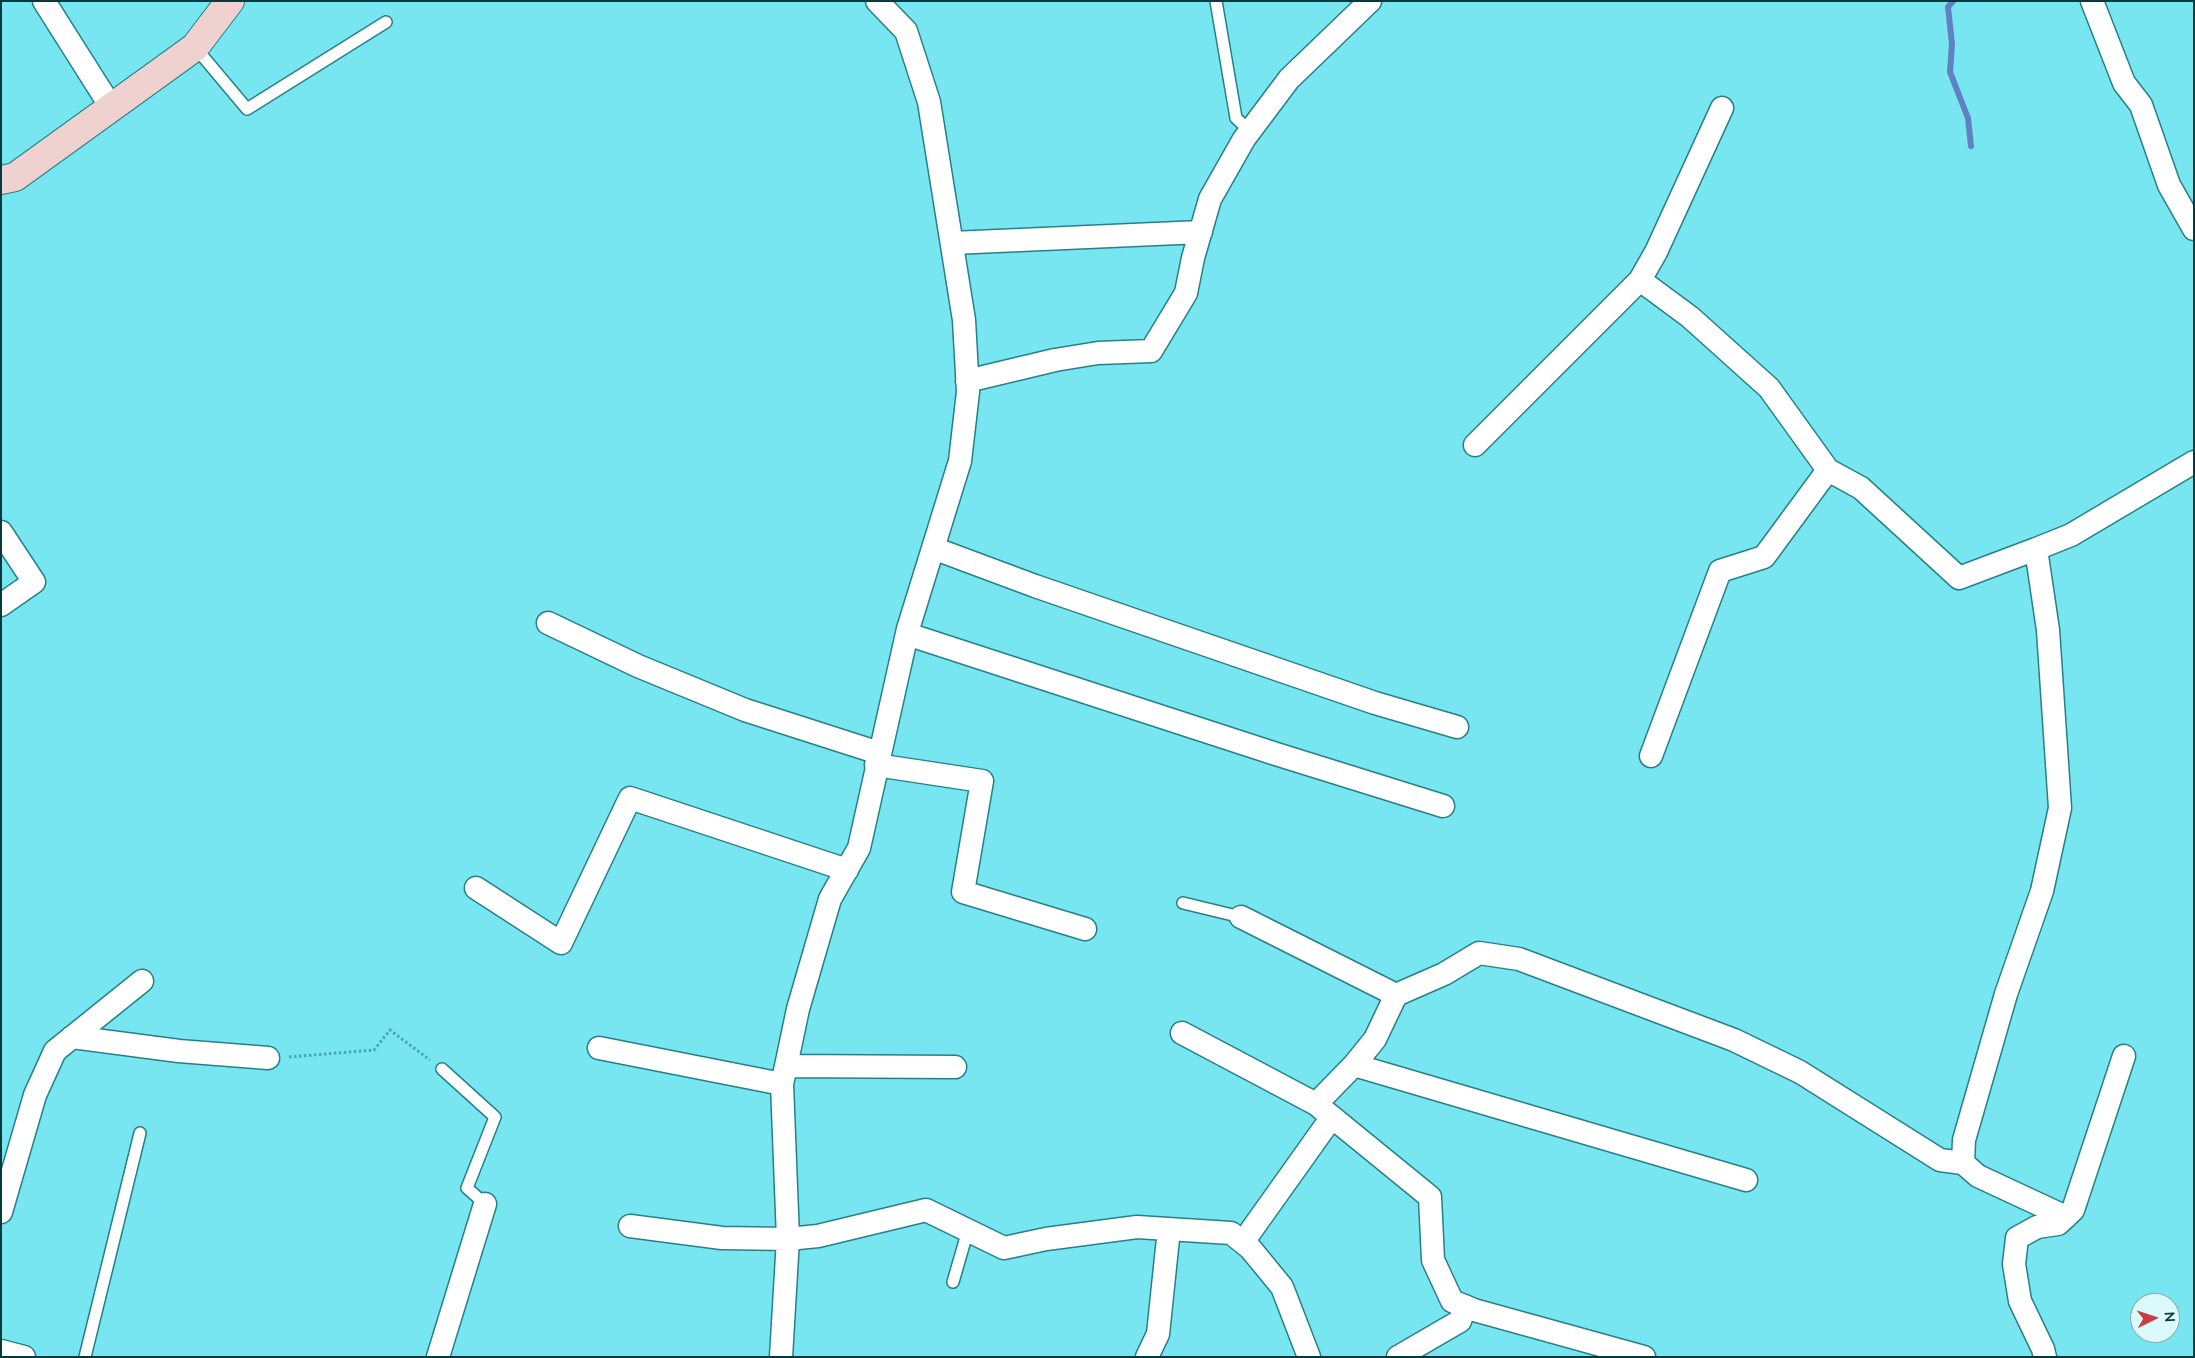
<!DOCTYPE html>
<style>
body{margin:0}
#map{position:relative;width:2195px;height:1358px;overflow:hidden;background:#77e6f0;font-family:"Nunito Sans",sans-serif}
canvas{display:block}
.frame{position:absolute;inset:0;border:2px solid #04393d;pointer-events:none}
.north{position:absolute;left:2130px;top:1293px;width:50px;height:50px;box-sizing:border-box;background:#dcfafc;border:1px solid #86adb0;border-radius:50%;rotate:86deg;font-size:14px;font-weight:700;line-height:20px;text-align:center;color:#04393d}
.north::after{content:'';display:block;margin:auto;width:18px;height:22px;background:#cc3c41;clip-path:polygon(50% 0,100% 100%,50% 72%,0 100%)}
</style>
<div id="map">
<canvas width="2195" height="1358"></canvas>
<div class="frame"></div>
<div class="north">N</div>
</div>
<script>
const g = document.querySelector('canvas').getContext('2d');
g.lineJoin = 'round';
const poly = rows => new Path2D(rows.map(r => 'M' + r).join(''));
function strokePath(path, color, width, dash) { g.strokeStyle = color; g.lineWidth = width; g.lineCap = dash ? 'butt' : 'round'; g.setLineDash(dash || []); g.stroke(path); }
const stream = poly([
 [1953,1,1948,7,1952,44,1950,72,1968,118,1971,146]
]);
const path = poly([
 [289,1057,374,1050,390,1030,430,1060]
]);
const lane = poly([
 [1216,1,1236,118,1250,131],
 [195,47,247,109,386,22],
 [1183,903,1241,917],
 [442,1069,495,1117,467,1188,485,1204],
 [953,1282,968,1230],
 [85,1357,140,1133]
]);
const street = poly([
 [44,1,111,107],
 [877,1,906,31,929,102,964,320,968,392,960,461,908,629,859,848,830,899,798,1009,786,1066,782,1084,788,1239,818,1236,926,1210,1004,1248,1046,1239,1137,1227,1231,1233,1250,1248,1282,1287,1309,1357],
 [2092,1,2124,83,2141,105,2169,185,2194,229],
 [952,243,1201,232],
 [1640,280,1690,317,1769,388,1828,470,1861,488,1959,578,2036,549],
 [967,381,1055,360,1098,353,1151,351,1186,293,1193,258,1210,199,1244,139,1289,79,1370,1],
 [1475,445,1640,280,1656,252,1722,108],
 [1,532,34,582,1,605],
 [933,548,1035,586,1375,703,1457,727],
 [548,623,638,666,745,710,879,753],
 [907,634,1276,754,1443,806],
 [1651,756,1720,571,1764,557,1828,470],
 [876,765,982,781,963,892,1085,929],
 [476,888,561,943,630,798,847,870],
 [1241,917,1396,995,1375,1039,1354,1065],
 [1396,995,1444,974,1479,953,1519,959,1734,1040,1800,1072,1940,1160,1963,1163],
 [1182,1033,1316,1104,1430,1197,1433,1260,1452,1301,1474,1310,1644,1357],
 [72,1037,179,1051,268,1058],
 [599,1048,782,1084],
 [786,1066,955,1067],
 [1316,1104,1354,1065,1746,1180],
 [1,1212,35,1095,55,1051,142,981],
 [2066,1217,1978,1176,1963,1163,1964,1140,2006,994,2042,891,2060,808,2048,630,2036,549,2071,535,2194,462],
 [630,1226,722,1238,788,1239,781,1357],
 [1243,1242,1332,1117],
 [1,1351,24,1357],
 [438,1357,485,1204],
 [1147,1357,1158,1334,1169,1229],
 [1398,1357,1460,1321,1465,1306],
 [2045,1357,2043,1349,2020,1301,2014,1264,2017,1238,2037,1227,2058,1224,2073,1210,2124,1056]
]);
const secondary = poly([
 [1,180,15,177,195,47,230,1]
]);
strokePath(stream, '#6081c2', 6);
strokePath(lane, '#278088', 14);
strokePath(street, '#278088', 25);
strokePath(secondary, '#278088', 30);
strokePath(path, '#4ca6ae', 3, [2.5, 2.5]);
strokePath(lane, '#fff', 11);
strokePath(street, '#fff', 22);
strokePath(secondary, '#efd1d0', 28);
</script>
